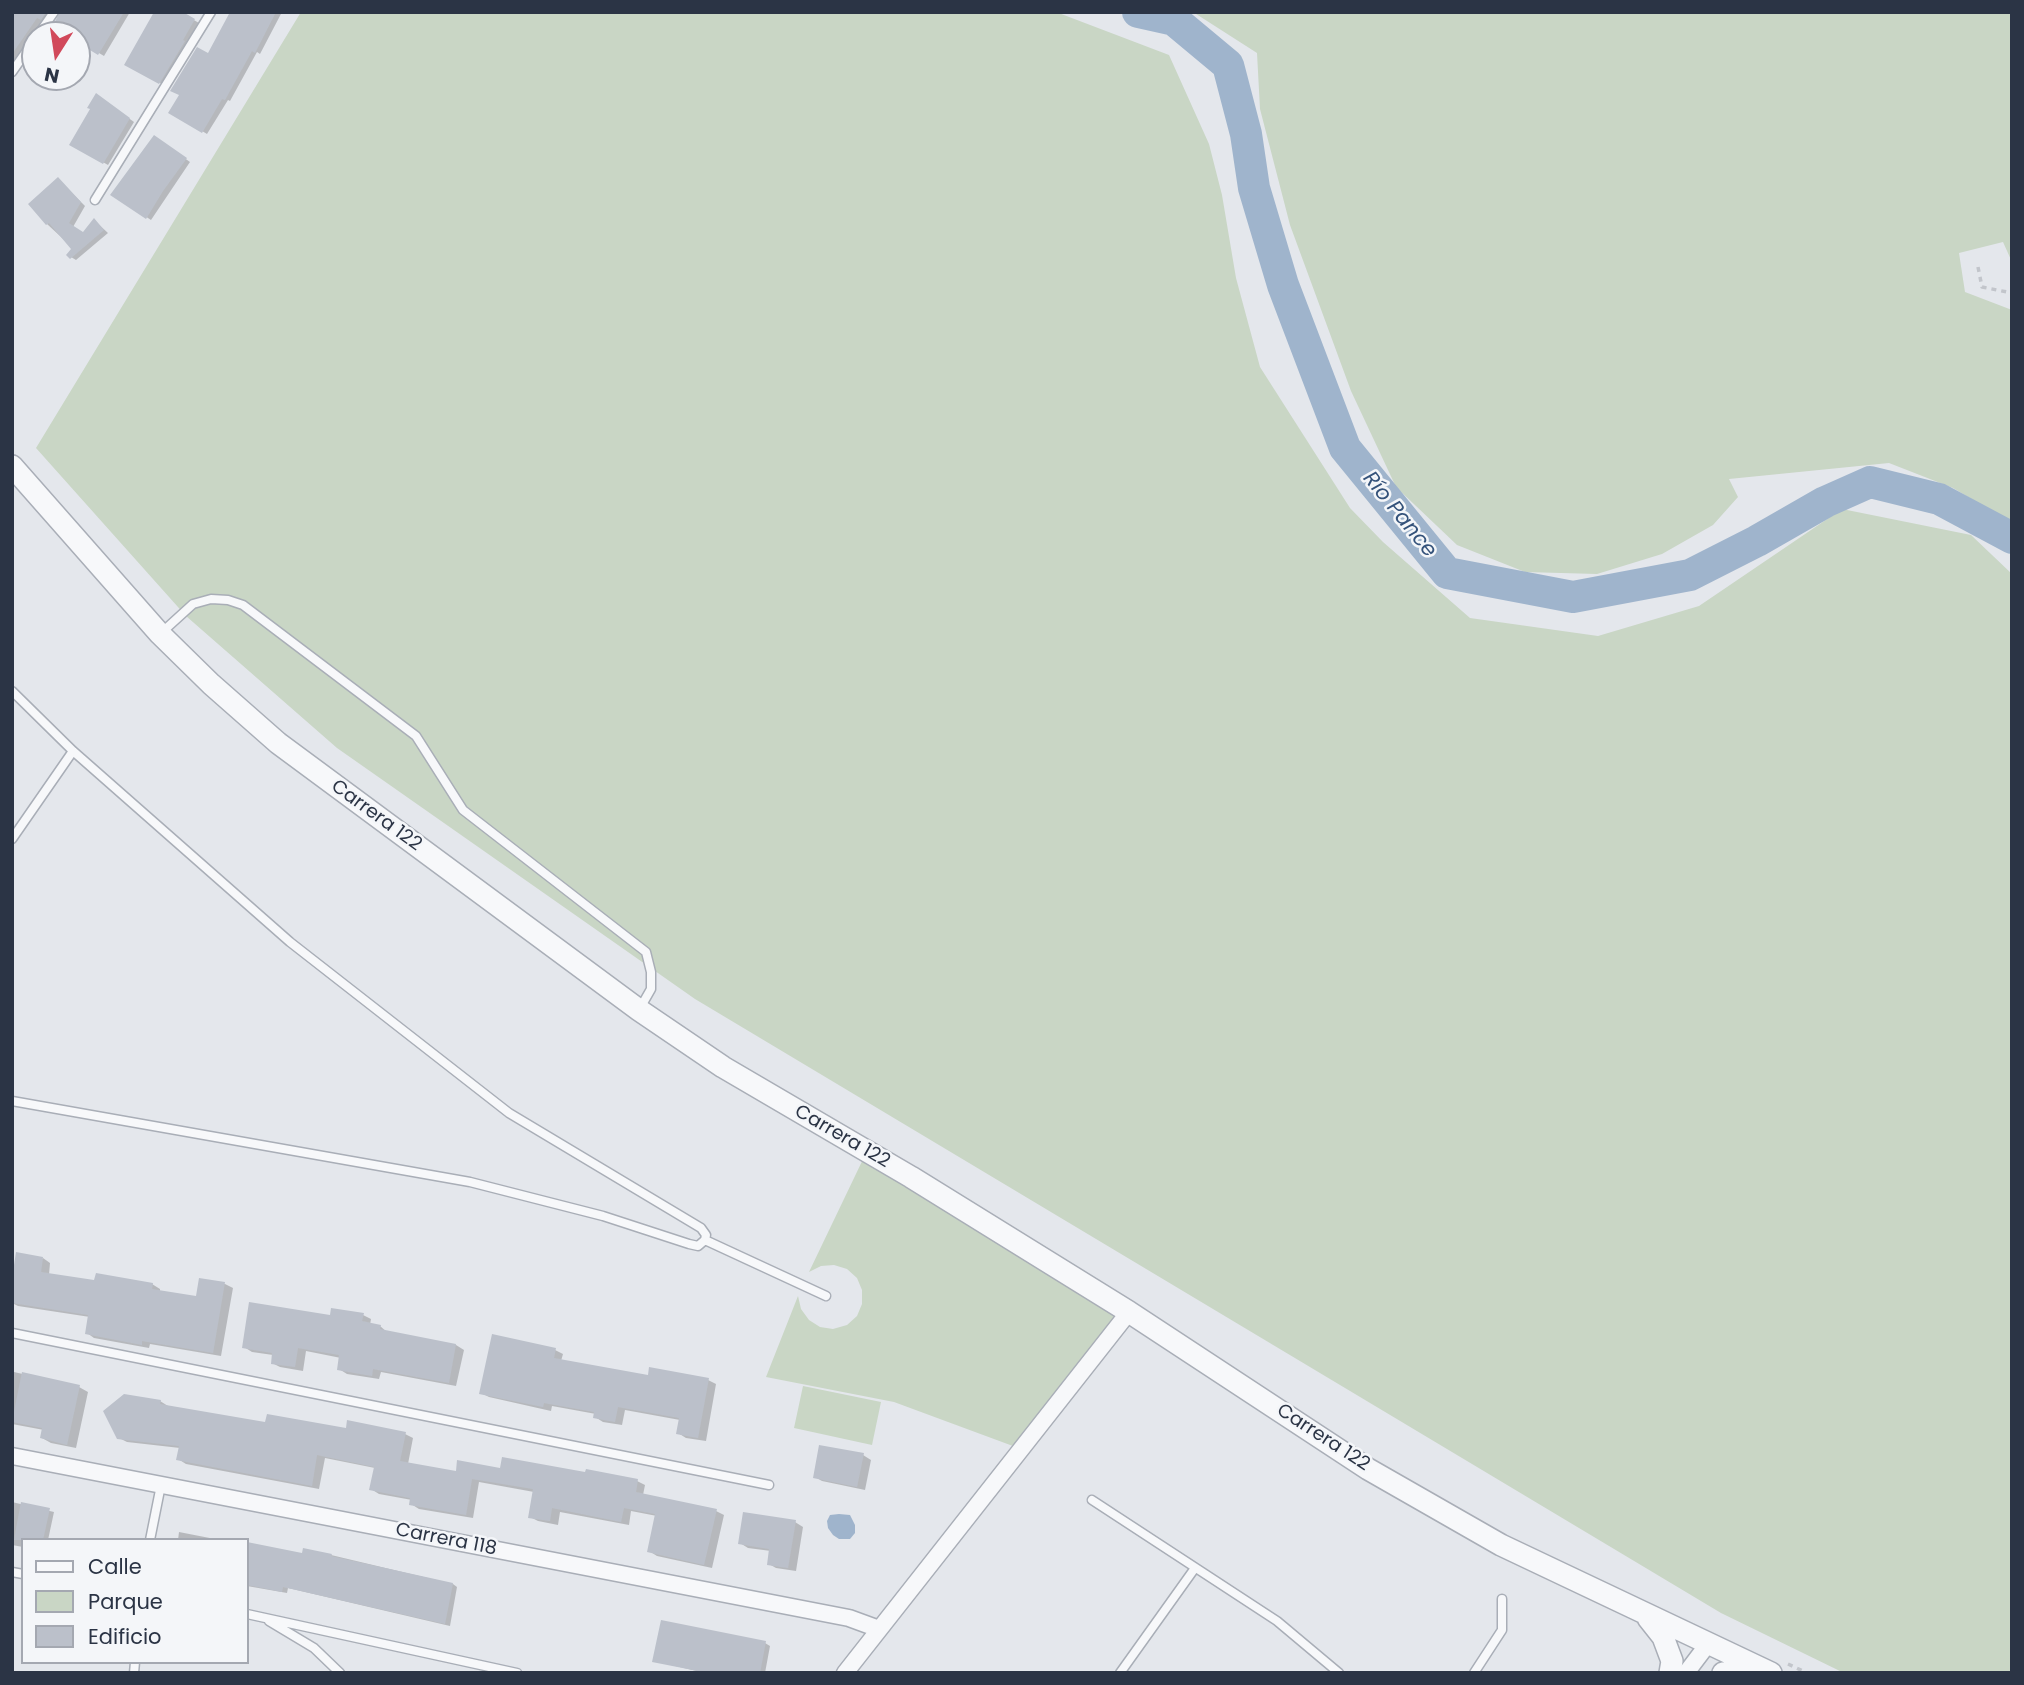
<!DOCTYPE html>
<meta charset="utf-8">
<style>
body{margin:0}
#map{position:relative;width:2024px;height:1685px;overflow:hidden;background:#e4e7ec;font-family:Poppins,sans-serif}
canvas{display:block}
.frame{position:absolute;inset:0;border:14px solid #2b3445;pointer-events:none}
.legend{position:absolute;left:21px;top:1538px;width:228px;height:126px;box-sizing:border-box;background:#f4f6f9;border:2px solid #a4a8b1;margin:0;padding:9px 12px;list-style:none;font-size:21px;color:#2b3445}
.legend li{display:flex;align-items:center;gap:14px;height:35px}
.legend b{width:35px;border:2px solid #a4a8b1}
.north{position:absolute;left:21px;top:21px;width:70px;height:70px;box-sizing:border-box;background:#f4f6f9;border:2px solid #a4a8b1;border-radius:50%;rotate:192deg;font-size:19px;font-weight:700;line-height:28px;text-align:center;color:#2b3445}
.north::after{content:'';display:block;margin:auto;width:24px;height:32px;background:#d1495b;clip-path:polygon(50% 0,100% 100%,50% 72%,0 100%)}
</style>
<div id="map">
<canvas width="2024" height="1685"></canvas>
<div class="frame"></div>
<ul class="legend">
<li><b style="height:9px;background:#f7f8fa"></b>Calle</li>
<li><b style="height:19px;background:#c9d6c5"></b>Parque</li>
<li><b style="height:19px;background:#bbc0ca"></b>Edificio</li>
</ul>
<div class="north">N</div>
</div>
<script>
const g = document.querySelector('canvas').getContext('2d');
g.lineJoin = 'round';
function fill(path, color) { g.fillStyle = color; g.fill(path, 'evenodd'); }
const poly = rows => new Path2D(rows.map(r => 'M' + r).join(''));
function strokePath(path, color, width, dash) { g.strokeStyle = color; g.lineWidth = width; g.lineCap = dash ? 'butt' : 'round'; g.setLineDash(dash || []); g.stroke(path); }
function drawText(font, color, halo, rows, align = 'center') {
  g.font = font + ' Poppins,sans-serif'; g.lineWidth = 5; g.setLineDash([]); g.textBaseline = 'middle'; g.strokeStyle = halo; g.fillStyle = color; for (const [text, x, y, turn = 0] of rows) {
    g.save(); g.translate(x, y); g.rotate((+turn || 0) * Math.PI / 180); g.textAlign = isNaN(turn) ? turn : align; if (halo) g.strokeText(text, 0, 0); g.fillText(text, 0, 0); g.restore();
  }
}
const green = poly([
 [301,12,1056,12,1169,55,1209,144,1222,195,1236,278,1260,367,1350,508,1383,542,1470,618,1598,636,1699,606,1842,509,1971,535,2012,574,2012,1673,1844,1673,1721,1613,695,999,337,748,186,616,36,448],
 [1193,12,2012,12,2012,262,2003,242,1959,253,1965,292,2012,310,2012,523,1953,488,1889,463,1729,479,1738,497,1713,525,1662,554,1597,574,1525,572,1457,545,1396,487,1351,391,1290,225,1260,109,1257,53],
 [866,1153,1129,1312,1021,1449,894,1402,766,1377,798,1296,801,1309,809,1320,820,1327,833,1329,847,1325,857,1316,862,1304,862,1290,857,1278,847,1269,834,1265,821,1266,809,1272],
 [803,1386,881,1402,872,1445,794,1428]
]);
const water = poly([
 [839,1514,850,1515,855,1525,855,1533,850,1539,839,1539,833,1535,828,1528,827,1521,830,1515]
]);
const shadow = poly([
 [12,12,53,12,46,21,43,19,12,66],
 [62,12,130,12,104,56,77,40,77,35,69,35],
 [180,12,199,23,186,44,189,45,164,85,127,64],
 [232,12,282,12,260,54,257,52,230,101,228,100,207,134,171,112,209,56],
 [101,98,134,122,108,165,71,144],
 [159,140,190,162,151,220,113,195],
 [58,179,85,206,73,227,84,234,94,220,108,233,76,260,71,257,73,248,47,224],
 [43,1258,50,1263,49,1275,96,1282,152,1284,160,1289,160,1292,197,1298,200,1280,225,1284,233,1288,221,1356,150,1344,149,1348,94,1338,87,1333,90,1317,18,1306,12,1303],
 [363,1315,371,1319,370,1325,380,1326,387,1332,456,1345,464,1350,456,1386,381,1372,379,1379,347,1374,339,1369,341,1358,306,1351,303,1371,280,1367,272,1363,273,1355,252,1352,244,1347,332,1317],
 [555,1350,563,1354,561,1361,649,1377,708,1380,716,1384,706,1441,686,1438,678,1433,680,1420,625,1410,622,1425,603,1422,595,1417,596,1414,552,1406,551,1411,489,1397,481,1393],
 [12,1368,14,1372,79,1387,88,1392,76,1448,51,1443,42,1438,44,1430,12,1424],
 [160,1401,168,1406,267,1424,405,1434,413,1438,408,1464,457,1473,502,1470,637,1481,645,1485,643,1495,716,1511,724,1515,712,1568,657,1556,649,1551,657,1516,631,1511,629,1525,560,1512,558,1525,538,1521,530,1517,534,1492,479,1482,473,1518,419,1509,411,1504,412,1500,379,1494,371,1489,375,1468,325,1458,319,1489,186,1464,178,1459,180,1448,127,1442,119,1438],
 [863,1455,871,1460,865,1490,822,1481,815,1477],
 [12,1502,54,1512,48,1540,23,1540,23,1547,12,1545],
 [795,1522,803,1527,796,1571,776,1568,769,1564,771,1551,748,1548,740,1543],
 [179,1532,220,1540,178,1540],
 [247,1545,304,1555,331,1555,453,1584,457,1587,450,1626,288,1588,287,1593,247,1586],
 [765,1643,770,1646,765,1673,705,1673,654,1661]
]);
const river = poly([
 [1138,12,1174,20,1228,65,1246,134,1254,188,1283,285,1345,448,1447,573,1573,597,1690,575,1757,541,1825,502,1870,482,1939,499,2012,538]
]);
const building = poly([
 [12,12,46,12,41,20,37,18,12,54],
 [60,12,124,12,98,55,77,42,77,35,66,35,52,27],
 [154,12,183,12,195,19,183,40,185,41,159,84,124,65],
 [230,12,276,12,255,53,252,51,225,100,222,99,202,133,168,113,179,95,170,91,197,47,208,53],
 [96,93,130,118,103,164,69,145,90,109,87,108],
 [154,135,187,158,163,191,146,219,110,195],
 [58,177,81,202,69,223,83,232,94,218,104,230,70,259,66,255,71,249,49,223,46,225,28,204],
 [16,1252,43,1257,41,1272,94,1280,96,1273,153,1283,152,1289,196,1296,199,1278,225,1282,213,1353,142,1341,142,1345,85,1334,88,1315,12,1303,12,1278],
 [249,1302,330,1315,331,1308,364,1313,362,1321,381,1325,380,1329,456,1344,449,1383,373,1369,372,1376,337,1370,339,1355,298,1348,295,1367,271,1364,272,1353,242,1348],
 [492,1334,556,1348,554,1358,648,1375,649,1367,709,1378,698,1438,676,1434,679,1418,618,1407,615,1422,593,1418,594,1412,544,1403,543,1407,479,1394],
 [22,1372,80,1385,67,1445,40,1438,42,1428,12,1422],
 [124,1394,161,1400,160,1404,265,1422,267,1414,346,1428,347,1420,406,1432,400,1461,456,1471,457,1460,500,1468,502,1457,585,1472,586,1469,638,1479,636,1492,717,1509,704,1565,647,1552,655,1514,624,1508,621,1522,552,1508,550,1521,528,1518,533,1489,472,1479,466,1515,409,1505,410,1498,369,1490,374,1467,317,1455,312,1486,176,1460,179,1446,117,1439,103,1411],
 [819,1445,864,1453,857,1487,813,1478],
 [21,1502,50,1508,43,1540,14,1540],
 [743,1512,796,1520,788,1568,767,1565,769,1549,738,1544],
 [247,1542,302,1553,303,1548,332,1554,331,1556,453,1583,445,1624,283,1587,282,1592,247,1585],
 [661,1620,766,1641,760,1673,708,1673,652,1662]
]);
const path = poly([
 [1978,267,1982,287,2012,293],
 [1788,1664,1807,1673]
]);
const service = poly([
 [38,35,54,12],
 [12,72,35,39],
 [95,200,211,12],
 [160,634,193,604,211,599,228,600,243,605,416,736,463,810,646,952,651,972,651,989,639,1010],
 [12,691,73,751,290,942,509,1113,701,1228,706,1235,705,1240],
 [12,839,73,751],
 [12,1101,470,1182,603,1216,689,1244,698,1246,705,1240],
 [705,1240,826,1296],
 [12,1333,769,1485],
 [1092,1500,1277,1621,1339,1673],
 [150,1540,161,1485],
 [12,1572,23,1574],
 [247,1614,517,1673],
 [269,1621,314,1648,340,1673],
 [134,1673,135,1662],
 [1120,1673,1195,1568],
 [1474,1673,1502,1630,1502,1599]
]);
const minor = poly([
 [12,1456,849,1618,879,1629],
 [845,1673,1129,1312],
 [1686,1673,1708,1644]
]);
const tertiary = poly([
 [12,466,160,634,211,684,278,743,639,1010,723,1067,911,1177,1129,1312,1368,1469,1501,1545,1771,1673],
 [1648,1618,1663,1637,1672,1661,1670,1673],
 [1723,1673,1759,1669]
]);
const streetNames = [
 ["Carrera 122",376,816,36],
 ["Carrera 122",842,1137,30],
 ["Carrera 122",1323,1438,33],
 ["Carrera 118",446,1540,11]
];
const waterNames = [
 ["Río Pance",1399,515,51]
];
fill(green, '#c9d6c5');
fill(water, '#9fb4cc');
fill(shadow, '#0003');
strokePath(river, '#9fb4cc', 32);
fill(building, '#bbc0ca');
strokePath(service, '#a9aeb7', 11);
strokePath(minor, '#a9aeb7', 19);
strokePath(tertiary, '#a9aeb7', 24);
strokePath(path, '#c2c5cb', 3.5, [5, 5]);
strokePath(service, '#f7f8fa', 8);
strokePath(minor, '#f7f8fa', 16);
strokePath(tertiary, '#f7f8fa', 21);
drawText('19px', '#2b3445', '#f4f6f9', streetNames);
drawText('italic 21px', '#34527a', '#f4f6f9', waterNames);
</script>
